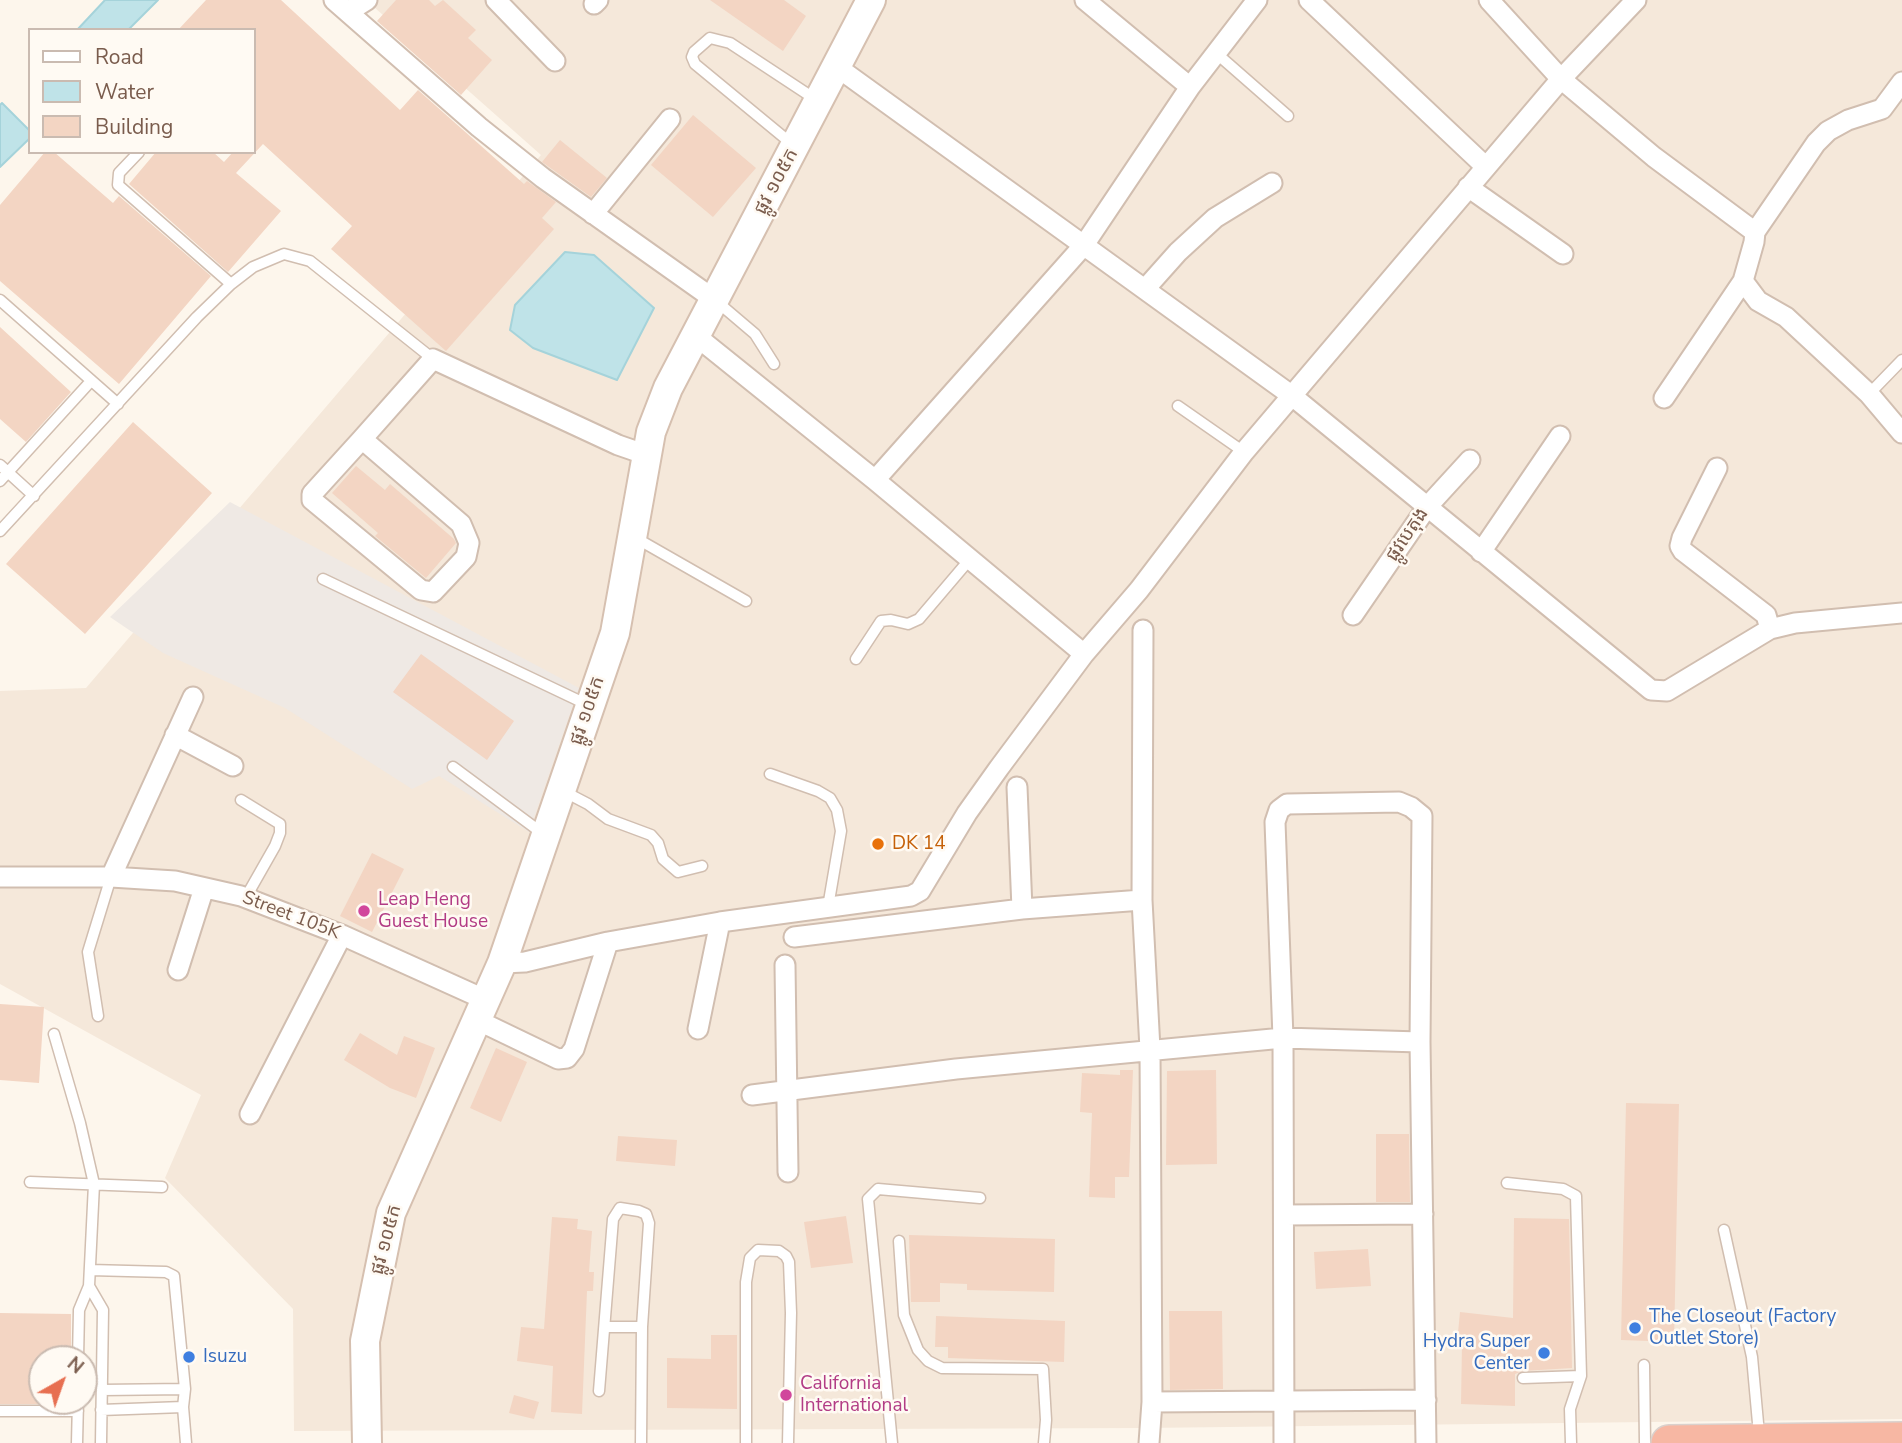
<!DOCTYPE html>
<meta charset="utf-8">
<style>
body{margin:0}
#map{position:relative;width:1902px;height:1443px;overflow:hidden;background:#fdf6ec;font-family:"Nunito Sans",sans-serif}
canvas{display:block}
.legend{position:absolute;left:28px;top:28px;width:228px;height:126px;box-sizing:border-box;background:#fffaf3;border:2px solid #cabbb1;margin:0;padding:9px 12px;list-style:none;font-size:21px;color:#7a5c4d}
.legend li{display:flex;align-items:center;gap:14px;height:35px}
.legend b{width:35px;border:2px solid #cabbb1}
.north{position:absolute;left:28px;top:1345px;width:70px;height:70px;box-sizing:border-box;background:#fffaf3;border:2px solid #cabbb1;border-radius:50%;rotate:40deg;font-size:19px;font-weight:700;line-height:28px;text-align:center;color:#7a5c4d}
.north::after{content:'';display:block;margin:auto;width:24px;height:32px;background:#e76f51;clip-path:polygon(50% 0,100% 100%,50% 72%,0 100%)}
</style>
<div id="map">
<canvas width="1902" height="1443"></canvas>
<ul class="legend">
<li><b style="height:9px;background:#fff"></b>Road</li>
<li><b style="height:19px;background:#bfe3e8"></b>Water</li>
<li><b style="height:19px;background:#f3d5c3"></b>Building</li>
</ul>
<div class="north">N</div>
</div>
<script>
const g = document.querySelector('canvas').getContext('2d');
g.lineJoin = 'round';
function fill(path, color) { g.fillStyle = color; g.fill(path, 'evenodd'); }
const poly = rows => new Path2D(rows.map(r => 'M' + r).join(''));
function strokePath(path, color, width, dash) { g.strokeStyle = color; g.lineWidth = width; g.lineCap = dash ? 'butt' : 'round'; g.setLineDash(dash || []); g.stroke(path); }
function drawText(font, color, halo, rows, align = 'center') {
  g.font = font + ' "Nunito Sans","Noto Sans Khmer",sans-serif'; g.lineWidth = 5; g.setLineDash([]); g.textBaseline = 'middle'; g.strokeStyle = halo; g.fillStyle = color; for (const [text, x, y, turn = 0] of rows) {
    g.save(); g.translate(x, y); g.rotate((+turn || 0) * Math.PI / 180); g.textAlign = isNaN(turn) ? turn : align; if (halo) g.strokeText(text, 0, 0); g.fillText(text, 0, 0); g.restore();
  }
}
const residential = poly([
 [366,0,1902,0,1902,1419,1144,1428,294,1431,293,1309,165,1178,201,1095,0,984,0,691,86,688,541,155]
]);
const industrial = poly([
 [230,502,579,688,529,832,439,776,412,789,285,708,163,653,110,617]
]);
const water = poly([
 [105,0,158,0,128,30,77,30,105,0],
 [2,103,30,131,30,138,0,167,0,105,2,103],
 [565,252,594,255,654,308,617,380,533,348,510,330,515,305,565,252]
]);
const building = poly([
 [206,0,281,0,400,110,418,90,524,184,527,181,556,202,542,218,554,229,446,351,331,249,352,226,263,144,236,173,281,211,228,272,129,184,156,152,213,152,224,162,233,152,254,152,254,30,178,30],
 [396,0,429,0,435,6,443,0,476,30,468,38,492,60,461,95,377,21],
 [710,0,784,0,806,16,783,51],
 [693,115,756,168,713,217,651,165],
 [560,140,607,178,591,197,542,162],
 [45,152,54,152,113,203,119,196,211,276,119,384,0,281,0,205],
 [0,327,71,392,26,442,0,419],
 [133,422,212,493,85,634,6,564],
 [356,466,385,490,390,484,454,539,456,543,426,578,375,536,378,533,332,493],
 [421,654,514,721,487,760,393,692],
 [372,853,404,869,372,932,340,916],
 [0,1004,44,1007,39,1083,0,1080],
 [360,1033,397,1055,404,1036,435,1048,416,1098,390,1088,344,1060],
 [496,1048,527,1062,501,1122,470,1108],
 [1120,1070,1133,1070,1129,1177,1115,1177,1115,1198,1089,1197,1092,1113,1080,1112,1082,1073,1120,1075],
 [1216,1070,1217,1164,1166,1165,1167,1071],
 [1626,1103,1679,1104,1674,1342,1621,1340],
 [1376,1134,1409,1134,1410,1202,1376,1202],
 [618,1136,677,1140,675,1166,616,1161],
 [846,1216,853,1263,811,1268,804,1222],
 [552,1217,578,1219,577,1229,592,1231,589,1272,594,1272,593,1291,587,1291,582,1414,551,1412,553,1366,517,1361,521,1327,544,1329],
 [1514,1218,1569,1219,1572,1368,1523,1371,1515,1374,1515,1406,1461,1404,1462,1343,1457,1343,1460,1312,1513,1318],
 [909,1235,1055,1239,1054,1292,967,1290,967,1284,940,1283,940,1302,911,1302],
 [1368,1249,1371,1286,1316,1289,1314,1252],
 [1169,1311,1222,1311,1223,1389,1170,1390],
 [0,1313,71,1314,71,1359,42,1359,42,1404,0,1404],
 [936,1316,1065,1321,1064,1362,948,1358,948,1347,935,1347],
 [711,1335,737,1335,737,1409,667,1408,667,1358,711,1359],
 [514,1395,539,1402,534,1419,509,1413]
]);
const lane = poly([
 [1216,53,1288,116],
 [792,144,695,64,692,57,694,52,710,38,730,43,815,99],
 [139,152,119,173,118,185,231,284],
 [0,300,118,404],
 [715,300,755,334,774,364],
 [1869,394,1902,360],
 [1178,406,1244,452],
 [0,465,34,496],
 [0,481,91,381],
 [0,531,197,317,231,284,253,267,284,254,310,261,433,359],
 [634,537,746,601],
 [323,579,586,704],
 [856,659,881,621,891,620,908,624,919,619,970,559],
 [453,767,542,833],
 [770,774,818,791,830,798,837,810,841,831,828,907],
 [563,791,588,804,608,819,651,835,658,843,663,859,678,872,702,866],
 [241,800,280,824,280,833,275,846,246,897],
 [98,1016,88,952,111,877],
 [54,1034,80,1123,94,1184,89,1286,79,1310,78,1359],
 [30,1182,162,1187],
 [1507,1183,1563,1189,1576,1196,1581,1376,1570,1409,1571,1443],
 [1724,1230,1752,1357,1759,1434],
 [899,1241,904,1315,918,1350,928,1361,942,1368,1043,1369,1046,1420,1044,1443],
 [90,1270,166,1272,174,1276,185,1389,183,1407,186,1443],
 [89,1286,103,1310,101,1443],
 [605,1327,642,1327],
 [1644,1365,1645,1443],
 [1523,1378,1581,1376],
 [102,1390,185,1389],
 [599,1391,613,1219,620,1208,639,1211,646,1214,649,1223,642,1327,641,1443],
 [101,1410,183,1407],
 [0,1411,78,1411],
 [77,1443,78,1401],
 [746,1443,746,1282,750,1258,758,1250,779,1251,786,1256,789,1262,791,1313,788,1443],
 [892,1443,868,1199,878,1189,980,1198]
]);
const street = poly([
 [334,0,479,127,543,178,715,300],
 [496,0,555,61],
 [1085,0,1190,87],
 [1309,0,1486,167],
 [1489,0,1561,79,1654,157,1755,232],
 [594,4,598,0],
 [348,12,367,0],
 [837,67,1291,395,1651,690,1667,691,1770,629,1795,623,1902,613],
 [1468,187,1563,254],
 [593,214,670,119],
 [1743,281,1758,301,1786,317,1869,394,1902,433],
 [1145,289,1178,252,1215,218,1272,183],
 [696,336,875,480,1084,654],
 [1664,398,1743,281,1754,242,1755,232,1816,143,1828,131,1848,120,1882,109,1902,82],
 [362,439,461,524,469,543,466,557,433,592,421,590,312,500,312,494,362,439,433,359,618,445,647,455],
 [1717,468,1682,538,1680,546,1683,551,1766,615,1770,629],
 [875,480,1084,245,1190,87,1257,0],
 [1481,552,1560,436],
 [1353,615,1427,507,1470,460],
 [1143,630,1142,900,1150,1049,1152,1402,1149,1443],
 [175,735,233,766],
 [1017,787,1022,909],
 [0,877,111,877,175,881,241,896,342,935,486,1000],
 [111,877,193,697],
 [794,937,1022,909,1142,900],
 [502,963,525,962,608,942,720,922,911,896,920,891,967,813,999,768,1084,654,1139,590,1244,452,1561,79,1636,0],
 [785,965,788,1172],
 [178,970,204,888],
 [477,1020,558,1059,567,1058,574,1049,608,942],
 [698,1029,720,922],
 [752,1095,956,1069,1283,1038,1420,1042],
 [250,1114,342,935],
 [1284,1215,1423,1214],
 [1152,1402,1426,1400],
 [1284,1443,1283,1038,1275,822,1279,810,1287,804,1399,802,1411,807,1422,816,1420,1042,1426,1443]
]);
const secondary = poly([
 [367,1443,365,1341,391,1213,502,963,615,633,651,432,668,388,871,0]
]);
const highway = poly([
 [1669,1443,1902,1440]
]);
const markers = [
 [878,844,7,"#e8710a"],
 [364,911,7,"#d1479c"],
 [1635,1328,7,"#3f7fe0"],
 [1544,1353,7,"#3f7fe0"],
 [189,1357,7,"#3f7fe0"],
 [786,1395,7,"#d1479c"]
];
const streetNames = [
 ["ផ្លូវ ១០៥ក",777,182,-62],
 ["ផ្លូវបេតុង",1408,535,-56],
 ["ផ្លូវ ១០៥ក",588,711,-71],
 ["Street 105K",291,916,21],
 ["ផ្លូវ ១០៥ក",387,1240,-75]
];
const foodNames = [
 ["DK 14",892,844]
];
const hotelNames = [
 ["Leap Heng",378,900],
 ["Guest House",378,922],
 ["California",800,1384],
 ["International",800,1406]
];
const shopNames = [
 ["The Closeout (Factory",1649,1317],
 ["Outlet Store)",1649,1339],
 ["Hydra Super",1530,1342,"right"],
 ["Center",1530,1364,"right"],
 ["Isuzu",203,1357]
];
fill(residential, '#f5e8da');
fill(industrial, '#efe9e4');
fill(water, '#bfe3e8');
strokePath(water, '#a5d3da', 2);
fill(building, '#f3d5c3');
strokePath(lane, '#d1beb0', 13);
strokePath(street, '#d1beb0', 23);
strokePath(secondary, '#d6c0b0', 32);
strokePath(highway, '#dad1cd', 38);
strokePath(lane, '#fff', 10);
strokePath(street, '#fff', 19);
strokePath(secondary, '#fff', 28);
strokePath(highway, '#f7b7a3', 35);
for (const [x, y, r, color] of markers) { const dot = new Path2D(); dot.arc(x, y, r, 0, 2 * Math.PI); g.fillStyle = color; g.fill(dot); strokePath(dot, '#fffaf3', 2.5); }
drawText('19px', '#7a5c4d', '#fffaf3', streetNames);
drawText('19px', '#c56008', '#fffaf3', foodNames, 'left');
drawText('19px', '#b23c85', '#fffaf3', hotelNames, 'left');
drawText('19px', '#366cbe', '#fffaf3', shopNames, 'left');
</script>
